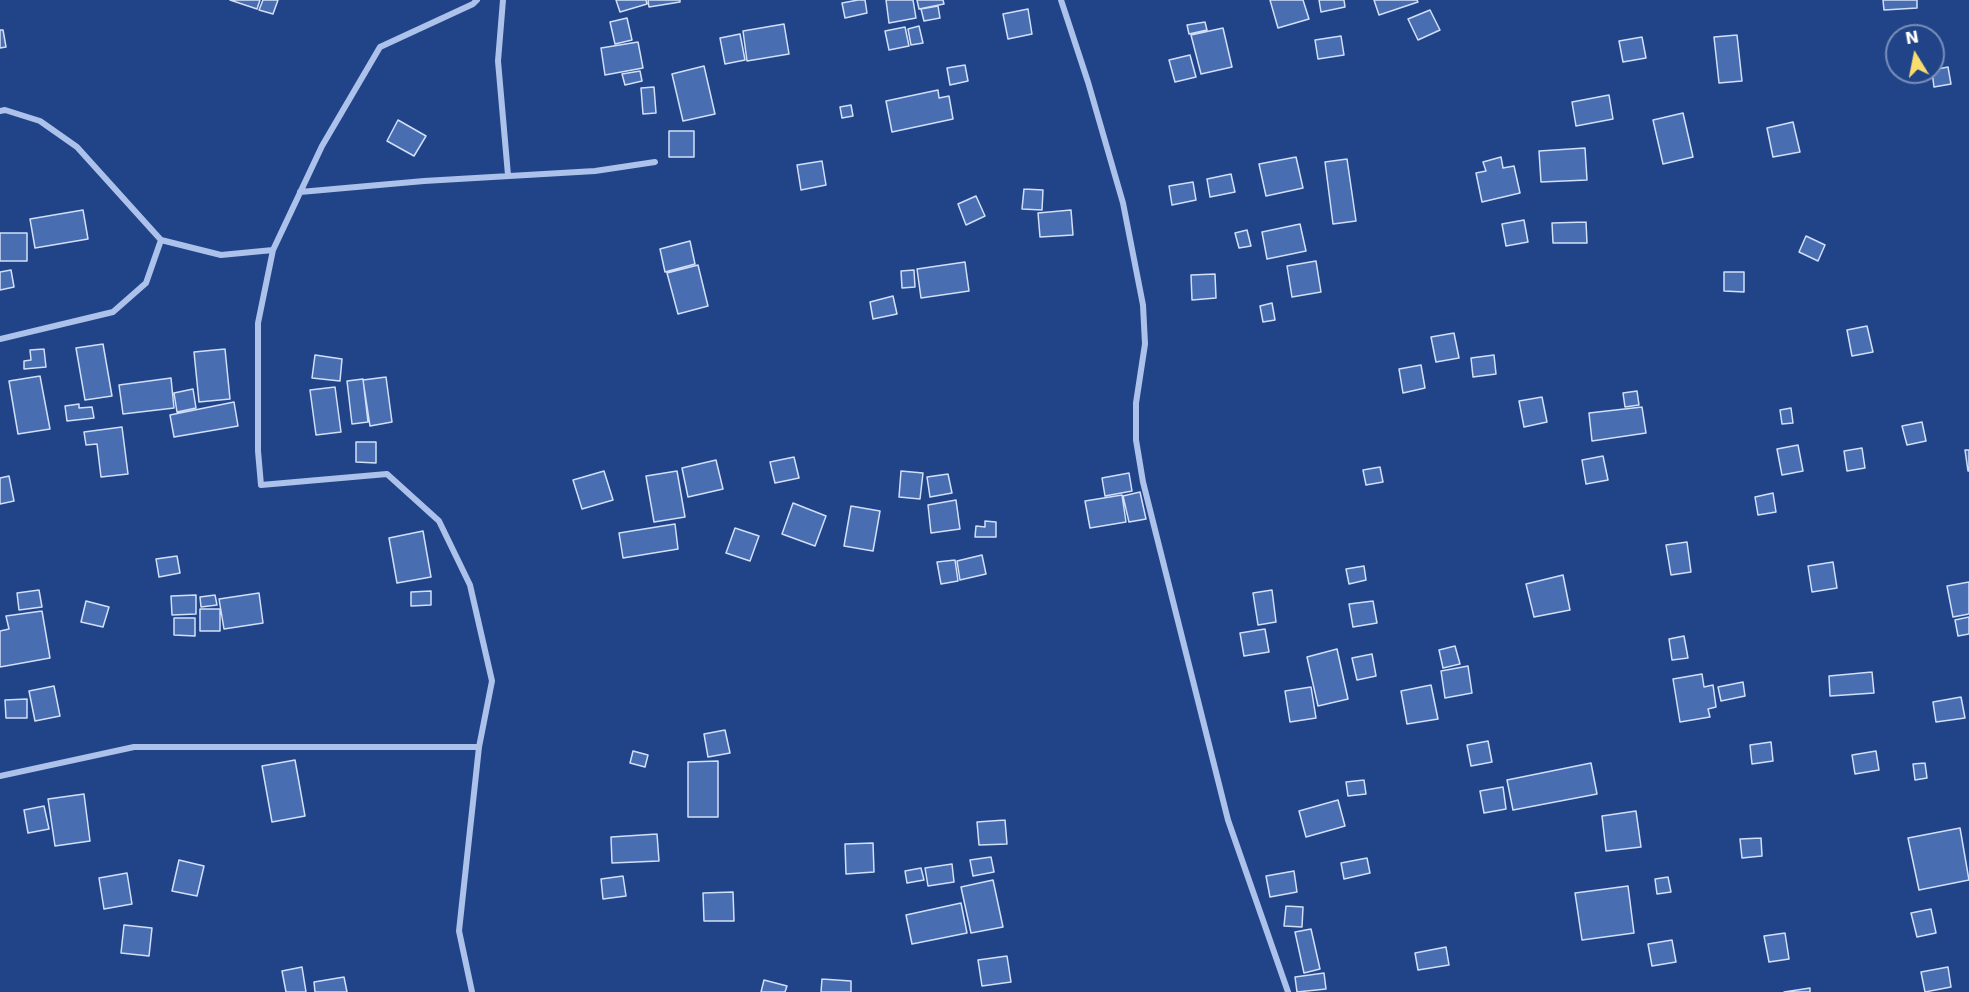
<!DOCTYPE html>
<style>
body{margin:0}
#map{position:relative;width:1969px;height:992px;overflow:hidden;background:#214489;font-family:"DejaVu Sans",sans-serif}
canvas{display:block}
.north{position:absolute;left:1885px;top:24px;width:60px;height:60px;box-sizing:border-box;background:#214489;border:2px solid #7a8fb8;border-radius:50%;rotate:350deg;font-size:16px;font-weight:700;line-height:24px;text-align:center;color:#fff}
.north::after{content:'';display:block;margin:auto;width:21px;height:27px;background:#f8dd6d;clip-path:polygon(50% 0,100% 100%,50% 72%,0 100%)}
</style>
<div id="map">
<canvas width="1969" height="992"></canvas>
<div class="north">N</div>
</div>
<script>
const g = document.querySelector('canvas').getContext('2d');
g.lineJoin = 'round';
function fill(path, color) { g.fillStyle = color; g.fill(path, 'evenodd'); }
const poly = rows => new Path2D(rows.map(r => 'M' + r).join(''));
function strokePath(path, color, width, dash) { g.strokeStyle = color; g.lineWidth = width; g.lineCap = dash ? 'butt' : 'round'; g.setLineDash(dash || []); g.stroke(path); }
const building = poly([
 [230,0,260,0,257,9,230,0],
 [263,0,278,0,273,14,259,10,263,0],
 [616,0,646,0,647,4,620,12,616,0],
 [648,0,680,0,680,2,649,7,648,0],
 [858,0,865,0,867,13,845,18,842,3,858,0],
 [886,0,913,0,916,18,889,23,886,0],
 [917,0,943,0,944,4,919,9,917,0],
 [1270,0,1303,0,1309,19,1278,28,1270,0],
 [1319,0,1344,0,1345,7,1321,12,1319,0],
 [1374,0,1417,0,1418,2,1379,15,1374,0],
 [1883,0,1917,0,1917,8,1884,10,1883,0],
 [938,6,940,18,924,21,921,9,938,6],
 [1028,9,1032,34,1008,39,1003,14,1028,9],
 [1430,10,1440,30,1418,40,1408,19,1430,10],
 [627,18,632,40,615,44,610,22,627,18],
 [1205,22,1207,30,1189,34,1187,25,1205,22],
 [784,24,789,54,747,61,743,31,784,24],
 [919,26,923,43,911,45,908,29,919,26],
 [905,27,909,46,889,50,885,31,905,27],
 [1223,28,1232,67,1201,74,1191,35,1223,28],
 [0,30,3,30,6,47,0,48,0,30],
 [740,34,745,60,725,64,720,38,740,34],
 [1737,35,1742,81,1719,83,1714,37,1737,35],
 [1341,36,1344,55,1318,59,1315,40,1341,36],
 [1642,37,1646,58,1623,62,1619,41,1642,37],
 [638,42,643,68,605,75,601,48,638,42],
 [1190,55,1196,77,1175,82,1169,60,1190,55],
 [965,65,968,81,950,85,947,68,965,65],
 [704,66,715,114,683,121,672,74,704,66],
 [1948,67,1951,84,1934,87,1932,72,1933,70,1948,67],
 [640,71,642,81,625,85,622,74,640,71],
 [654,87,656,113,643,114,641,88,654,87],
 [938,90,939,98,949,96,953,119,892,132,886,101,938,90],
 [1609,95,1613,119,1576,126,1572,102,1609,95],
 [851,105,853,116,842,118,840,107,851,105],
 [1683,113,1693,157,1663,164,1653,120,1683,113],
 [398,120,426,136,414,156,387,141,398,120],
 [1793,122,1800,152,1773,157,1767,128,1793,122],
 [669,131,694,131,694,157,669,157,669,131],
 [1585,148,1587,180,1541,182,1539,151,1585,148],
 [1296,157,1303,188,1266,196,1259,164,1296,157],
 [1501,157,1503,168,1514,166,1520,193,1482,202,1476,173,1486,171,1483,162,1501,157],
 [1347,159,1356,221,1333,224,1325,162,1347,159],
 [822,161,826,185,801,190,797,165,822,161],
 [1231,174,1235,192,1210,197,1207,179,1231,174],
 [1193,182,1196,200,1172,205,1169,186,1193,182],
 [1024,189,1043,190,1042,210,1022,209,1024,189],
 [976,196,985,216,966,225,958,204,976,196],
 [83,210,88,239,35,248,30,219,83,210],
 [1071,210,1073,235,1040,237,1038,213,1071,210],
 [1524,220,1528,242,1506,246,1502,224,1524,220],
 [1586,222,1587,243,1553,243,1552,223,1586,222],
 [1300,224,1306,251,1267,259,1262,232,1300,224],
 [1247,230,1251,246,1239,248,1235,233,1247,230],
 [0,233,27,233,27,261,0,261,0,233],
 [1806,236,1825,245,1818,261,1799,252,1806,236],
 [690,241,695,264,665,272,660,249,690,241],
 [1316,261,1321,292,1292,297,1287,266,1316,261],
 [965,262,969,291,921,298,917,269,965,262],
 [698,265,708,306,678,314,667,273,698,265],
 [11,270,14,287,0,290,0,272,11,270],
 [914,270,915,287,902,288,901,271,914,270],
 [1724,272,1744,272,1744,292,1724,291,1724,272],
 [1215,274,1216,298,1192,300,1191,275,1215,274],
 [893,296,897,314,873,319,870,302,893,296],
 [1272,303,1275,320,1263,322,1260,306,1272,303],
 [1867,326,1873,352,1852,356,1847,330,1867,326],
 [1454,333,1459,358,1436,362,1431,337,1454,333],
 [103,344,112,396,85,400,76,348,103,344],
 [44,349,46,367,24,369,24,361,31,360,30,350,44,349],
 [225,349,230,399,199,402,194,352,225,349],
 [315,355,342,359,340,381,312,378,315,355],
 [1494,355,1496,374,1473,377,1471,358,1494,355],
 [1421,365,1425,388,1403,393,1399,369,1421,365],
 [40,376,50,429,18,434,9,381,40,376],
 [386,377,392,422,370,426,363,380,386,377],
 [171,378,174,408,123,414,119,385,171,378],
 [363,379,368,422,352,424,347,381,363,379],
 [335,387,341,432,316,435,310,390,335,387],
 [193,389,196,408,177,412,174,393,193,389],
 [1637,391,1639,405,1625,407,1623,393,1637,391],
 [1542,397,1547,422,1524,427,1519,401,1542,397],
 [234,402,238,426,174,437,170,415,234,402],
 [79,404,79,408,92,407,94,418,67,421,65,406,79,404],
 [1642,407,1646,433,1592,441,1589,413,1642,407],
 [1791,408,1793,423,1782,424,1780,410,1791,408],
 [1922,422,1926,441,1907,445,1902,426,1922,422],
 [122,427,128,474,101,477,97,444,86,445,84,432,122,427],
 [356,442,376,442,376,463,356,462,356,442],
 [1798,445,1803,471,1782,475,1777,449,1798,445],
 [1862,448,1865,468,1847,471,1844,451,1862,448],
 [1965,450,1969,450,1969,471,1968,471,1965,450],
 [1603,456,1608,480,1586,484,1582,460,1603,456],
 [794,457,799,478,775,483,770,462,794,457],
 [716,460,723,489,688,497,682,468,716,460],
 [1380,467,1383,482,1366,485,1363,470,1380,467],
 [604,471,613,500,582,509,573,480,604,471],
 [677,471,685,517,654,522,646,476,677,471],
 [901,471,923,473,920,499,899,497,901,471],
 [1129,473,1132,491,1105,496,1102,478,1129,473],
 [948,474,952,493,930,497,927,477,948,474],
 [9,476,14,501,0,504,0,478,9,476],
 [1140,492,1146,519,1129,522,1123,496,1140,492],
 [1773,493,1776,512,1758,515,1755,497,1773,493],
 [1122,495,1126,522,1090,528,1085,501,1122,495],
 [956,500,960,529,931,533,928,505,956,500],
 [793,503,826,516,815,546,782,534,793,503],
 [851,506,880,511,873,551,844,546,851,506],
 [985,521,996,522,996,537,975,537,976,526,985,527,985,521],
 [675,524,678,549,623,558,619,533,675,524],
 [735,528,759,536,750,561,726,553,735,528],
 [423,531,431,577,397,583,389,538,423,531],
 [1687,542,1691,572,1671,575,1666,545,1687,542],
 [982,555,986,574,960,580,957,561,982,555],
 [177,556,180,573,159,577,156,559,177,556],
 [955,560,958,581,941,584,937,562,955,560],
 [1833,562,1837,588,1812,592,1808,566,1833,562],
 [1364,566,1366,580,1349,584,1346,569,1364,566],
 [1563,575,1570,610,1534,617,1526,584,1563,575],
 [1969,582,1969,614,1953,617,1947,586,1969,582],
 [39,590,42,607,19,610,17,593,39,590],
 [1272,590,1276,622,1258,625,1253,593,1272,590],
 [431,591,431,605,411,606,411,592,431,591],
 [259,593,263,623,224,629,219,599,259,593],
 [196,595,196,614,172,615,171,596,196,595],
 [215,595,217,605,201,607,200,597,215,595],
 [86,601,109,607,103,627,81,622,86,601],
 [1373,601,1377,623,1353,627,1349,604,1373,601],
 [200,609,220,609,220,631,200,631,200,609],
 [42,611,50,658,0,667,0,631,9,629,6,616,42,611],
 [1969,617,1969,634,1958,636,1955,620,1969,617],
 [174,618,195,618,195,636,174,635,174,618],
 [1265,629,1269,652,1244,656,1240,633,1265,629],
 [1684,636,1688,658,1672,660,1669,639,1684,636],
 [1455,646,1460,664,1443,668,1439,650,1455,646],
 [1337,649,1348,699,1318,706,1307,657,1337,649],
 [1372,654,1376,676,1357,680,1352,658,1372,654],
 [1468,666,1472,693,1445,698,1441,671,1468,666],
 [1872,672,1874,693,1830,696,1829,676,1872,672],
 [1702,674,1704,687,1713,685,1716,707,1708,709,1710,717,1680,722,1673,679,1702,674],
 [1743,682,1745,696,1721,701,1718,687,1743,682],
 [1431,685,1438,719,1407,724,1401,691,1431,685],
 [54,686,60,716,35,721,29,691,54,686],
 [1311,687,1316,718,1290,722,1285,691,1311,687],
 [1961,697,1965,718,1936,722,1933,702,1961,697],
 [27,699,27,718,6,718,5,700,27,699],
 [725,730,730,753,708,757,704,734,725,730],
 [1488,741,1492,762,1471,766,1467,745,1488,741],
 [1771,742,1773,761,1752,764,1750,745,1771,742],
 [633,751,648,755,645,767,630,763,633,751],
 [1876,751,1879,770,1855,774,1852,755,1876,751],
 [295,760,305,816,272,822,262,766,295,760],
 [718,761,718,817,688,817,688,762,718,761],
 [1591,763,1597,794,1513,810,1507,780,1591,763],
 [1925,763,1927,778,1915,780,1913,764,1925,763],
 [1364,780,1366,794,1348,796,1346,782,1364,780],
 [1503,787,1506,809,1484,813,1480,791,1503,787],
 [84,794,90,841,55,846,48,799,84,794],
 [1338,800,1345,826,1306,837,1299,811,1338,800],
 [44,806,49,829,28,833,24,810,44,806],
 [1636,811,1641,847,1606,851,1602,816,1636,811],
 [1005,820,1007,844,979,845,977,822,1005,820],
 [1960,828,1969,880,1919,890,1908,838,1960,828],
 [657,834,659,861,612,863,611,837,657,834],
 [1761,838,1762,856,1742,858,1740,839,1761,838],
 [873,843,874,872,846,874,845,844,873,843],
 [991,857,994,872,973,876,970,860,991,857],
 [1367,858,1370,873,1344,879,1341,863,1367,858],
 [179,860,204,866,197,896,172,891,179,860],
 [952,864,954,882,928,886,925,868,952,864],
 [921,868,924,880,907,883,905,871,921,868],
 [1294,871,1297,892,1270,897,1266,876,1294,871],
 [127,873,132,904,104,909,99,878,127,873],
 [623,876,626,896,603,899,601,879,623,876],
 [1668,877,1671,892,1657,894,1655,879,1668,877],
 [993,880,1003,927,971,933,961,887,993,880],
 [1628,886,1634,933,1582,940,1575,893,1628,886],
 [733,892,734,921,704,921,703,893,733,892],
 [961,903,967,933,912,944,906,915,961,903],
 [1286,906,1303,907,1302,927,1284,926,1286,906],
 [1931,909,1936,933,1917,937,1911,913,1931,909],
 [124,925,152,928,149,956,121,953,124,925],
 [1311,929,1320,969,1304,973,1295,932,1311,929],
 [1785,933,1789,959,1769,962,1764,936,1785,933],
 [1672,940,1676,962,1652,966,1648,944,1672,940],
 [1446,947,1449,965,1418,970,1415,953,1446,947],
 [1007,956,1011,982,982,986,978,960,1007,956],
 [302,967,306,992,286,992,282,971,302,967],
 [1948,967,1951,987,1925,992,1921,972,1948,967],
 [1324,973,1326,989,1297,992,1295,977,1324,973],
 [344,977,347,992,315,992,314,982,344,977],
 [822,979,851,981,851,992,821,992,822,979],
 [764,980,787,986,785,992,761,992,764,980],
 [1810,988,1810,992,1784,992,1810,988]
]);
const minor = poly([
 [503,0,498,61,508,175],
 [1061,0,1088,82,1123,203,1143,305,1145,344,1136,403,1136,440,1143,482,1228,820,1288,992],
 [0,111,5,110,40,121,77,147,161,240,221,255,273,250],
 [300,192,424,181,595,171,655,162],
 [0,339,113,312,146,283,161,240],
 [0,776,134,747,479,747],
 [472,992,459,931,479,747,492,681,470,585,439,521,387,474,261,485,258,451,258,323,273,250,322,146,380,47,473,4,477,0]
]);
fill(building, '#496db1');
strokePath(building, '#d1dff8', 1.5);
strokePath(minor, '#acc2eb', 6);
</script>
